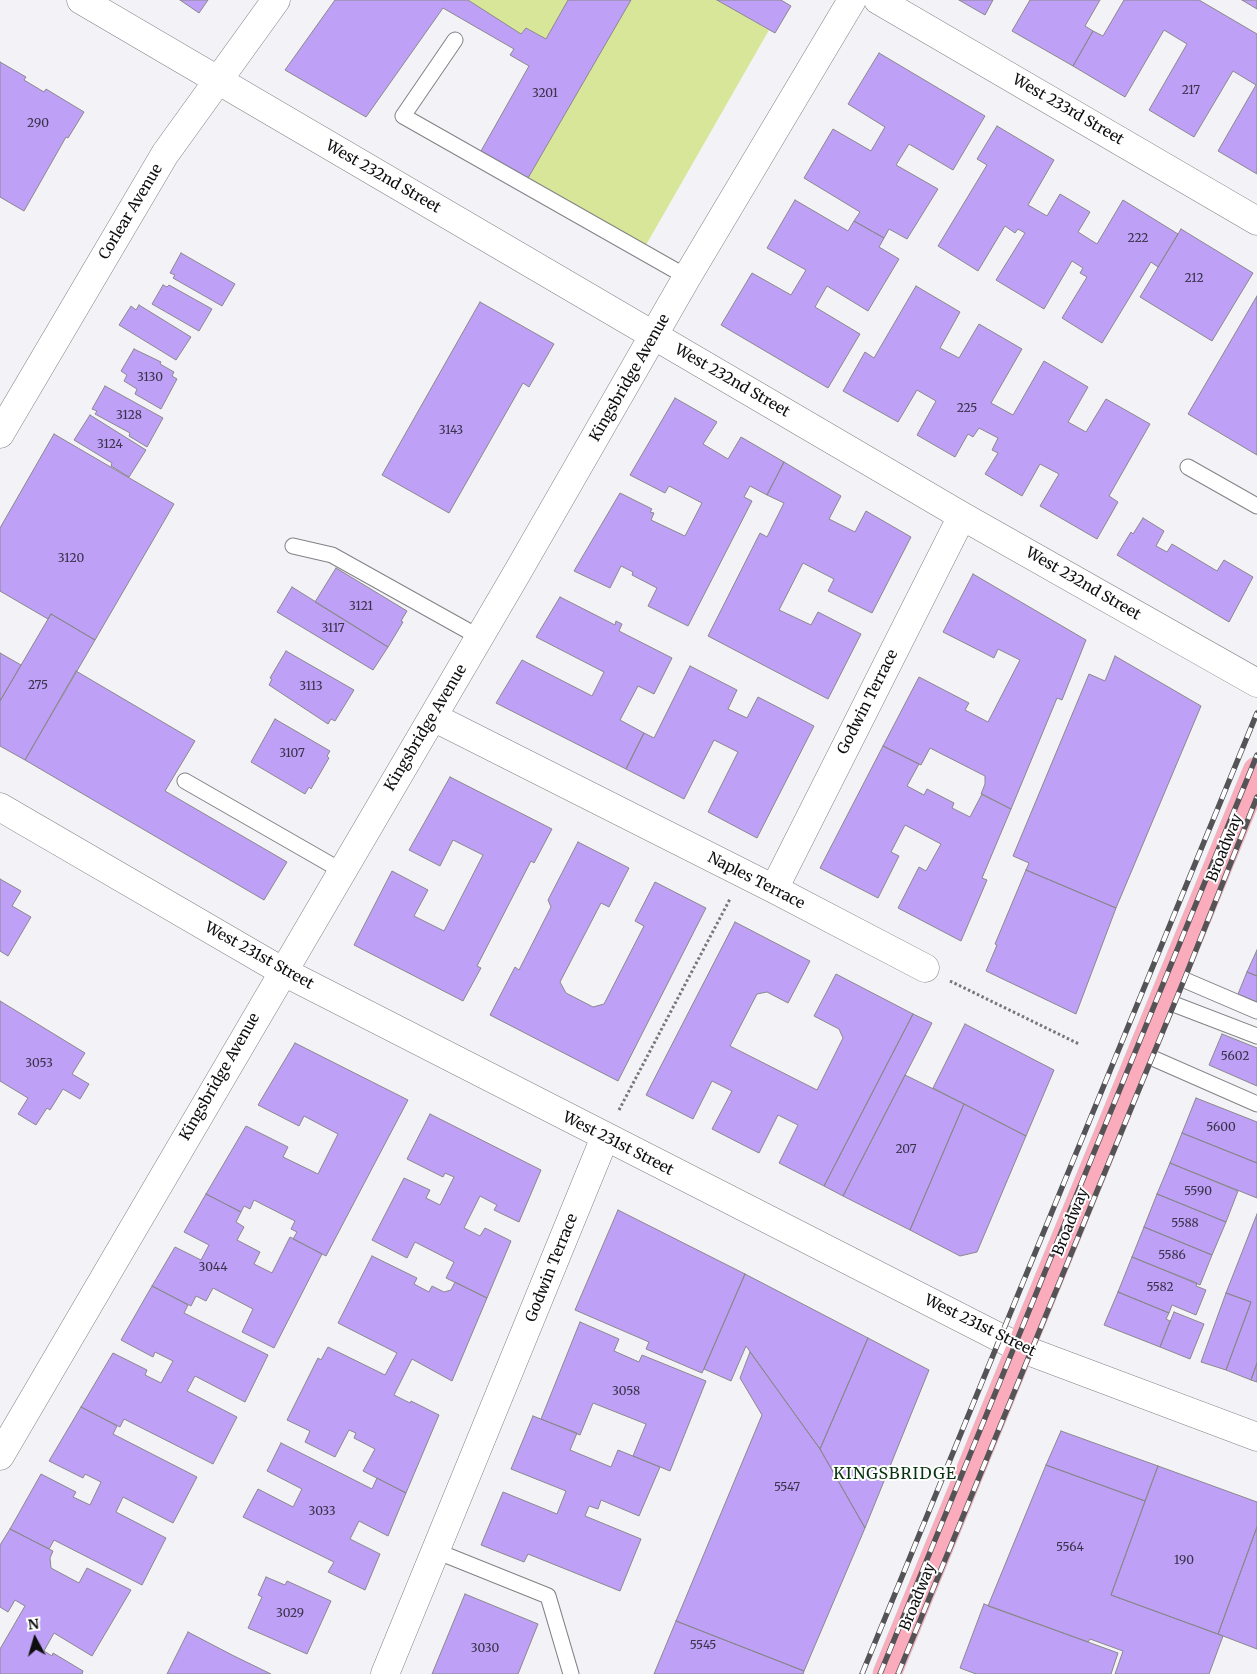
<!DOCTYPE html>
<style>
body{margin:0}
#map{position:relative;width:1257px;height:1674px;overflow:hidden;background:#f3f2f7;font-family:Merriweather,serif}
canvas{display:block}
.north{position:absolute;left:10px;top:1614px;width:50px;height:50px;-webkit-text-stroke:4px #fff;paint-order:stroke;rotate:354deg;font-size:14px;font-weight:700;line-height:20px;text-align:center;color:#0e0d0f}
.north::after{content:'';display:block;margin:auto;width:18px;height:22px;background:#0e0d0f;clip-path:polygon(50% 0,100% 100%,50% 72%,0 100%)}
</style>
<div id="map">
<canvas width="1257" height="1674"></canvas>
<div class="north">N</div>
</div>
<script>
const g = document.querySelector('canvas').getContext('2d');
g.lineJoin = 'round';
function fill(path, color) { g.fillStyle = color; g.fill(path, 'evenodd'); }
const poly = rows => new Path2D(rows.map(r => 'M' + r).join(''));
function strokePath(path, color, width, dash) { g.strokeStyle = color; g.lineWidth = width; g.lineCap = dash ? 'butt' : 'round'; g.setLineDash(dash || []); g.stroke(path); }
function drawText(font, color, halo, rows, align = 'center') {
  g.font = font + ' Merriweather,serif'; g.lineWidth = 4; g.setLineDash([]); g.textBaseline = 'middle'; g.strokeStyle = halo; g.fillStyle = color; for (const [text, x, y, turn = 0] of rows) {
    g.save(); g.translate(x, y); g.rotate((+turn || 0) * Math.PI / 180); g.textAlign = isNaN(turn) ? turn : align; if (halo) g.strokeText(text, 0, 0); g.fillText(text, 0, 0); g.restore();
  }
}
const green = poly([
 [468,0,568,0,546,39,526,28,521,34],
 [631,0,718,0,769,30,646,245,528,178]
]);
const building = poly([
 [180,0,208,0,199,13,180,0],
 [335,0,468,0,521,34,526,28,546,39,568,0,631,0,528,178,481,151,529,66,510,55,514,49,443,8,366,117,285,70,335,0],
 [717,0,781,0,791,6,775,33,717,0],
 [959,0,993,0,985,15,959,0],
 [1030,0,1100,0,1085,26,1093,31,1073,66,1012,31,1030,0],
 [1124,0,1199,0,1257,34,1257,174,1218,151,1256,85,1233,71,1194,137,1149,110,1187,44,1164,30,1125,97,1073,66,1093,31,1103,36,1124,0],
 [1242,0,1257,0,1257,9,1242,0],
 [879,53,985,116,953,170,909,144,896,165,938,189,907,239,889,229,884,238,854,221,860,212,804,178,833,129,871,151,885,127,848,104,879,53],
 [0,62,26,77,24,80,44,92,46,89,84,112,68,138,66,137,24,211,0,197,0,62],
 [997,126,1054,160,1028,205,1047,216,1060,194,1090,212,1078,232,1097,244,1123,200,1178,234,1158,267,1151,262,1102,343,1062,318,1087,277,1080,273,1083,268,1072,261,1044,309,996,280,1025,233,1018,229,1015,233,1005,226,978,271,938,246,987,165,977,159,997,126],
 [795,200,848,231,854,221,884,238,879,247,899,259,868,311,827,286,815,307,860,334,828,388,721,325,752,273,791,295,806,270,767,248,795,200],
 [1181,229,1253,273,1212,341,1140,297,1181,229],
 [181,253,235,284,222,306,173,278,175,275,170,273,181,253],
 [163,285,167,287,169,285,212,309,199,331,152,304,163,285],
 [916,286,960,312,940,348,959,358,979,324,1022,349,991,403,1013,415,1044,361,1088,387,1068,422,1086,432,1106,399,1150,424,1109,496,1118,502,1097,539,1040,506,1059,474,1040,464,1022,496,985,474,998,453,992,450,998,438,979,428,973,437,968,434,955,457,917,435,936,401,917,390,898,422,843,391,865,352,874,358,916,286],
 [1257,296,1257,455,1188,414,1257,296],
 [480,302,554,344,529,387,523,383,449,513,382,475,480,302],
 [139,305,191,337,176,360,119,325,131,306,136,310,139,305],
 [134,349,161,362,160,364,174,372,172,376,177,379,161,409,135,394,137,389,124,381,127,375,121,371,134,349],
 [105,386,163,418,147,447,129,436,130,433,95,414,97,411,92,409,105,386],
 [675,398,717,422,703,444,728,459,741,437,784,462,767,495,750,486,744,497,752,501,688,626,648,606,657,588,632,575,633,572,621,566,610,588,574,571,620,493,652,509,650,512,654,513,651,520,685,536,702,503,669,486,665,493,630,475,675,398],
 [90,415,146,450,129,477,111,466,112,463,74,440,90,415],
 [54,434,174,504,95,640,51,614,48,619,0,591,0,528,54,434],
 [784,462,841,496,829,519,855,532,866,511,911,537,872,613,828,591,834,579,803,563,779,610,811,625,818,612,861,634,828,699,708,636,760,533,767,537,784,503,767,495,784,462],
 [1143,518,1164,531,1156,546,1167,552,1172,544,1217,571,1224,560,1253,577,1229,622,1117,555,1131,532,1133,534,1143,518],
 [336,568,407,611,401,621,403,622,388,647,315,602,336,568],
 [973,574,1086,640,1062,700,1057,698,1011,809,981,794,985,784,985,776,930,748,921,765,883,746,919,677,969,703,965,710,988,722,1020,660,998,649,994,658,943,632,973,574],
 [292,587,388,647,373,670,277,612,292,587],
 [560,597,615,625,616,621,622,624,619,631,672,658,654,694,638,686,620,720,644,733,626,769,496,703,522,660,592,696,604,672,536,637,560,597],
 [51,614,95,640,25,760,0,746,0,701,51,614],
 [286,651,354,690,335,721,331,719,328,724,269,685,272,679,270,678,286,651],
 [0,653,21,665,0,701,0,653],
 [1115,656,1201,706,1116,908,1026,870,1029,863,1013,856,1089,674,1105,681,1115,656],
 [690,666,737,690,728,709,747,718,758,697,814,726,757,838,708,812,738,752,714,740,684,799,626,769,644,733,654,738,690,666],
 [76,671,195,741,165,791,287,862,264,900,25,760,76,671],
 [275,719,330,751,327,756,329,758,311,789,309,787,305,794,251,762,275,719],
 [883,746,919,764,907,786,924,795,927,789,954,803,952,808,970,817,982,794,1011,809,982,878,987,880,961,941,898,908,919,867,926,871,941,844,905,825,891,852,899,856,878,898,820,868,883,746],
 [450,777,552,829,534,863,531,861,477,966,481,968,463,1001,354,945,392,871,428,890,414,916,444,931,483,855,453,840,440,866,409,850,450,777],
 [578,842,629,868,609,907,601,903,560,982,566,993,593,1007,604,1004,644,926,635,921,655,882,706,908,618,1081,490,1015,515,967,519,970,551,907,548,900,578,842],
 [1026,870,1116,908,1076,1014,986,971,997,945,995,944,1026,870],
 [0,879,21,891,12,906,31,917,8,956,0,951,0,879],
 [735,922,810,961,788,1003,767,992,757,994,730,1046,817,1090,843,1038,839,1029,814,1016,836,974,913,1014,824,1186,779,1163,798,1125,778,1115,759,1153,712,1129,732,1091,712,1081,693,1119,646,1095,735,922],
 [1257,950,1257,976,1247,972,1257,950],
 [1247,972,1257,976,1257,1002,1238,994,1247,972],
 [0,1001,85,1053,72,1074,89,1084,80,1099,63,1089,50,1110,47,1108,36,1125,18,1114,28,1098,0,1081,0,1001],
 [913,1014,932,1023,843,1196,824,1186,913,1014],
 [965,1024,1054,1070,1026,1136,933,1088,965,1024],
 [1222,1034,1257,1048,1257,1086,1209,1065,1222,1034],
 [295,1043,408,1100,326,1256,293,1239,297,1232,291,1229,295,1221,254,1200,250,1209,244,1206,241,1212,206,1194,246,1126,288,1147,283,1157,318,1174,338,1134,304,1116,299,1126,258,1105,295,1043],
 [905,1075,964,1104,910,1230,843,1196,905,1075],
 [1196,1098,1257,1122,1257,1163,1182,1133,1196,1098],
 [964,1104,1026,1136,977,1252,960,1256,910,1230,964,1104],
 [430,1114,541,1170,519,1222,494,1210,497,1205,480,1196,464,1228,480,1236,485,1228,511,1241,487,1298,446,1278,454,1262,415,1242,407,1258,372,1240,404,1178,430,1190,426,1198,440,1205,454,1177,445,1173,443,1177,407,1159,430,1114],
 [1182,1133,1257,1163,1257,1198,1170,1163,1182,1133],
 [1170,1163,1238,1191,1226,1222,1157,1194,1170,1163],
 [206,1194,241,1212,236,1222,244,1227,237,1240,260,1252,254,1264,272,1273,290,1237,322,1254,274,1348,242,1332,253,1309,213,1288,206,1301,196,1296,191,1306,152,1286,175,1247,201,1260,209,1245,184,1232,206,1194],
 [1157,1194,1226,1222,1212,1255,1144,1227,1157,1194],
 [618,1210,745,1274,702,1373,646,1349,649,1342,575,1310,618,1210],
 [1257,1214,1257,1363,1251,1380,1226,1370,1251,1302,1226,1293,1257,1214],
 [1144,1227,1212,1255,1200,1285,1132,1257,1144,1227],
 [372,1256,417,1278,414,1284,429,1292,432,1286,444,1292,451,1290,455,1282,487,1298,452,1381,412,1359,394,1395,410,1403,411,1401,439,1415,406,1493,363,1471,375,1449,354,1438,356,1433,349,1430,335,1457,305,1442,310,1431,287,1420,318,1358,321,1360,328,1347,385,1375,397,1353,338,1323,372,1256],
 [1132,1257,1197,1283,1196,1286,1206,1290,1196,1315,1172,1305,1169,1313,1118,1292,1132,1257],
 [745,1274,868,1338,820,1449,746,1346,731,1381,704,1369,745,1274],
 [152,1286,188,1305,184,1313,268,1355,245,1402,195,1376,187,1391,237,1417,213,1464,124,1419,120,1427,81,1407,113,1353,147,1370,145,1375,161,1383,173,1361,155,1352,153,1357,121,1340,152,1286],
 [1118,1292,1169,1313,1166,1319,1170,1321,1160,1347,1104,1325,1118,1292],
 [1226,1293,1251,1302,1226,1370,1201,1362,1226,1293],
 [1174,1312,1204,1324,1190,1359,1160,1347,1174,1312],
 [580,1322,619,1339,614,1351,639,1362,642,1355,706,1381,670,1471,633,1456,646,1424,593,1403,580,1435,541,1419,580,1322],
 [868,1338,929,1370,865,1528,820,1449,868,1338],
 [750,1352,820,1449,865,1528,804,1671,676,1621,762,1415,740,1378,750,1352],
 [1257,1363,1257,1382,1251,1380,1257,1363],
 [81,1407,117,1426,113,1434,197,1477,173,1523,123,1497,116,1512,166,1538,142,1585,54,1540,49,1549,10,1529,41,1474,76,1492,73,1497,90,1505,101,1482,85,1474,83,1478,49,1461,81,1407],
 [533,1416,577,1433,570,1450,611,1467,618,1450,660,1467,639,1516,601,1500,598,1509,589,1506,585,1516,641,1539,620,1591,528,1554,524,1562,481,1545,503,1492,557,1514,566,1491,511,1469,533,1416],
 [1061,1431,1158,1466,1145,1501,1046,1465,1061,1431],
 [281,1443,372,1489,377,1478,406,1493,388,1536,359,1521,350,1539,380,1554,365,1590,328,1572,334,1562,243,1517,258,1489,293,1507,302,1489,267,1471,281,1443],
 [1046,1465,1145,1501,1111,1595,1223,1636,1209,1674,1115,1674,1123,1651,1090,1639,1088,1642,988,1606,1046,1465],
 [1158,1466,1257,1502,1257,1527,1218,1634,1111,1595,1158,1466],
 [1257,1527,1257,1649,1218,1634,1257,1527],
 [10,1529,53,1551,50,1558,51,1568,79,1583,87,1568,131,1590,92,1656,54,1633,44,1651,52,1656,53,1653,83,1671,82,1674,0,1674,0,1649,25,1606,15,1600,8,1612,0,1607,0,1545,10,1529],
 [266,1577,285,1585,287,1581,331,1601,307,1654,248,1628,262,1597,258,1595,266,1577],
 [465,1594,538,1624,518,1674,432,1674,465,1594],
 [984,1604,1118,1653,1111,1674,976,1674,960,1668,984,1604],
 [676,1621,804,1671,803,1674,654,1674,676,1621],
 [188,1632,234,1656,271,1674,167,1674,188,1632]
]);
const path = poly([
 [950,981,1079,1044],
 [619,1110,730,899]
]);
const lane = poly([
 [455,40,403,116,687,277],
 [1188,467,1257,506],
 [293,546,332,555,479,637],
 [185,781,342,871],
 [1173,975,1257,1011],
 [1163,1000,1257,1036],
 [1141,1053,1257,1104],
 [436,1551,548,1596,571,1674]
]);
const street = poly([
 [81,0,962,516,1257,683],
 [878,0,1257,221],
 [0,434,165,154,276,0],
 [433,717,774,889,925,968],
 [0,807,282,971,1020,1348,1257,1437],
 [774,889,962,516],
 [0,1456,517,573,687,277,852,0],
 [385,1674,605,1137]
]);
const primary = poly([
 [887,1674,1257,771]
]);
const rail = poly([
 [862,1674,1257,713],
 [880,1674,1257,755],
 [898,1674,1184,980,1257,797]
]);
const numberNames = [
 ["217",1191,91],
 ["3201",545,94],
 ["290",38,124],
 ["222",1138,239],
 ["212",1194,279],
 ["3130",150,378],
 ["225",967,409],
 ["3128",129,416],
 ["3143",451,431],
 ["3124",110,445],
 ["3120",71,559],
 ["3121",361,607],
 ["3117",333,629],
 ["275",38,686],
 ["3113",311,687],
 ["3107",292,754],
 ["5602",1235,1057],
 ["3053",39,1064],
 ["5600",1221,1128],
 ["207",906,1150],
 ["5590",1198,1192],
 ["5588",1185,1224],
 ["5586",1172,1256],
 ["3044",213,1268],
 ["5582",1160,1288],
 ["3058",626,1392],
 ["5547",787,1488],
 ["3033",322,1512],
 ["5564",1070,1548],
 ["190",1184,1561],
 ["3029",290,1614],
 ["5545",703,1646],
 ["3030",485,1649]
];
const streetNames = [
 ["West 233rd Street",1068,110,30],
 ["West 232nd Street",383,177,30],
 ["Corlear Avenue",131,212,-59],
 ["Kingsbridge Avenue",630,378,-60],
 ["West 232nd Street",732,381,30],
 ["West 232nd Street",1083,584,30],
 ["Godwin Terrace",868,702,-63],
 ["Kingsbridge Avenue",426,728,-59],
 ["Broadway",1225,848,-68],
 ["Naples Terrace",756,881,27],
 ["West 231st Street",259,956,29],
 ["Kingsbridge Avenue",220,1077,-60],
 ["West 231st Street",618,1144,27],
 ["Broadway",1071,1222,-68],
 ["Godwin Terrace",552,1268,-68],
 ["West 231st Street",980,1326,26],
 ["Broadway",918,1597,-68]
];
const neighbourhoodNames = [
 ["KINGSBRIDGE",895,1474]
];
fill(green, '#d7e698');
fill(building, '#bea0f7');
strokePath(building, '#8a888c', 1);
strokePath(lane, '#828286', 17);
strokePath(street, '#828286', 29);
strokePath(primary, '#cfcfcf', 29);
strokePath(path, '#777679', 3, [2.5, 2.5]);
strokePath(lane, '#fff', 15);
strokePath(street, '#fff', 28);
strokePath(primary, '#fbacbc', 28);
strokePath(rail, '#545356', 5.5);
strokePath(rail, '#fff', 4, [11]);
drawText('12px', '#3a3249', null, numberNames);
drawText('15px', '#0e0d0f', '#fff', streetNames);
g.letterSpacing = '1px';
drawText('16px', '#06330d', '#fff', neighbourhoodNames);
g.letterSpacing = '0px';
</script>
